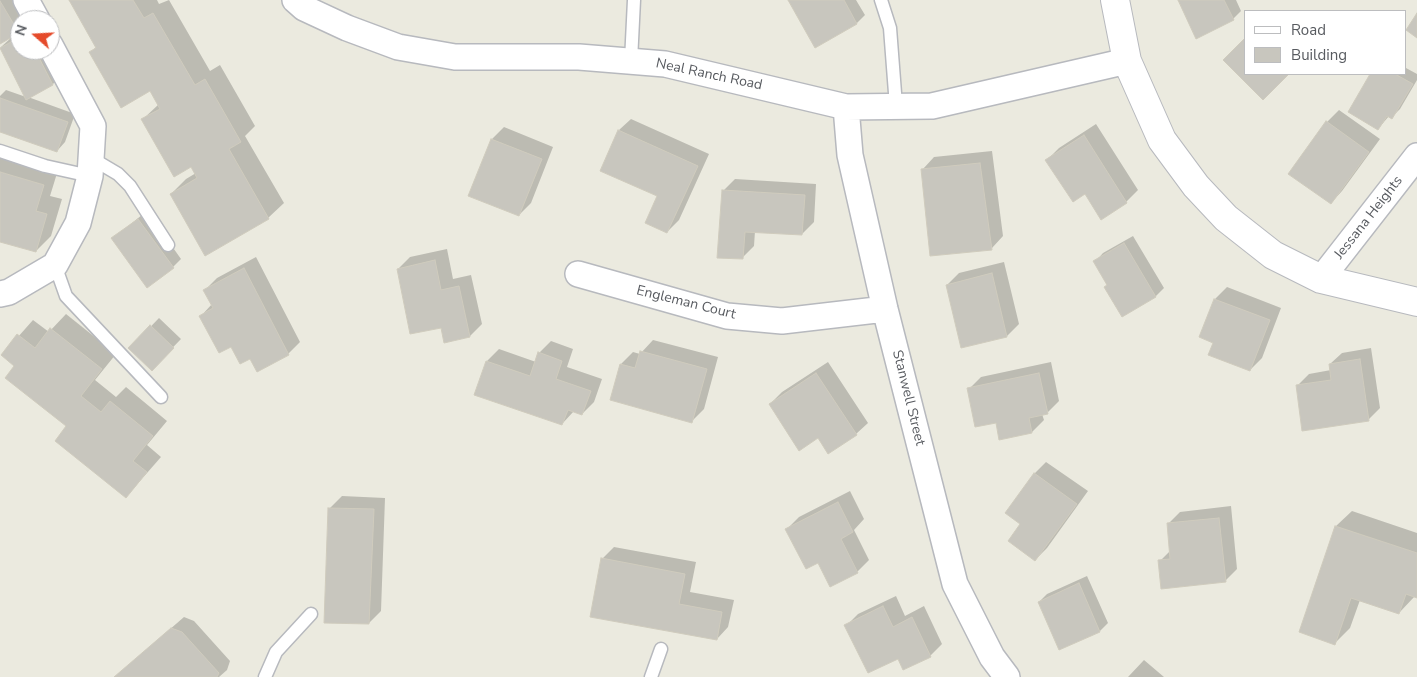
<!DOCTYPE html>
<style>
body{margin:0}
#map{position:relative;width:1417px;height:677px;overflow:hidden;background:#ebeadf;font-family:"Nunito Sans",sans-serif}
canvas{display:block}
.legend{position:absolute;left:1244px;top:10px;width:162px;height:65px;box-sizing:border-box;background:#fff;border:1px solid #bcbdbf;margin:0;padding:6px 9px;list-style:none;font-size:15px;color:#585b60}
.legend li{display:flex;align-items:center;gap:10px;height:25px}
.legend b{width:25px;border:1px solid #bcbdbf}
.north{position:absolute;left:10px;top:10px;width:50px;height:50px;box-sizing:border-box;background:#fff;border:1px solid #bcbdbf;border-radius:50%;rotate:289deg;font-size:14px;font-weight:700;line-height:20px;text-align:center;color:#585b60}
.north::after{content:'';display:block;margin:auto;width:18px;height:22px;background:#e54b2b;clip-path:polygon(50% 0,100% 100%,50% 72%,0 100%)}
</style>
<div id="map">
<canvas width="1417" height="677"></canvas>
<ul class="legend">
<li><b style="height:6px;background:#fff"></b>Road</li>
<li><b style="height:14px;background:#c8c6be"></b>Building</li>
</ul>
<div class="north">N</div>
</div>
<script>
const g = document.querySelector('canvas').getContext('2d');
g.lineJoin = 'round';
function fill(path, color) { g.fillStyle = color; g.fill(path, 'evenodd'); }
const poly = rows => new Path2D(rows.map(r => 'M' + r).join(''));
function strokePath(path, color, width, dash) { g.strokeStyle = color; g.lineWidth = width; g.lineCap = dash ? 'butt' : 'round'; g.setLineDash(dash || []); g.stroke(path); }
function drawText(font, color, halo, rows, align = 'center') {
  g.font = font + ' "Nunito Sans",sans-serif'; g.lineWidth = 4; g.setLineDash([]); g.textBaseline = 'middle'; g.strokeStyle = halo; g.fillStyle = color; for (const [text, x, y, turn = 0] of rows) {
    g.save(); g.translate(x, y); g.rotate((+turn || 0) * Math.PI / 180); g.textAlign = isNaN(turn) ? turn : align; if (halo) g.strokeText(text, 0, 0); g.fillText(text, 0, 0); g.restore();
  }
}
const shadow = poly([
 [0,0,18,0,30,20,20,20,20,30,14,36,20,34,20,50,47,50,61,76,53,84,28,97,75,114,65,142,57,151,0,131,0,96,6,90,26,97,1,47,12,37,0,43],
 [70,0,157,0,159,4,169,0,210,71,220,65,255,126,245,136,284,203,268,218,171,194,186,179,196,173,191,165,142,120,159,104,150,89,91,52,97,46],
 [790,0,856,0,865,15,857,23],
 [1179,0,1236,0,1241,11,1233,19],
 [1406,68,1417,74,1417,80,1400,109,1392,117,1389,116,1378,129,1349,112,1372,74,1406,74],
 [1339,110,1380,139,1342,191,1331,203,1290,174,1327,122],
 [631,119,709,154,679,220,667,232,658,196,619,130],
 [1096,124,1138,190,1126,202,1085,192,1047,160,1059,148],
 [504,127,553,147,531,203,519,215,469,195,492,139],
 [992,151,1003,236,992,248,923,169,934,157],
 [0,153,58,170,50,196,62,199,51,236,36,251,0,240],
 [735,179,816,184,814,222,802,234,755,231,754,246,742,258,723,191],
 [147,211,181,259,173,267,113,238],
 [1133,236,1164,288,1156,296,1123,316,1095,262,1103,253],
 [447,249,453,279,471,275,482,324,470,336,442,326,398,269,410,257],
 [256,257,300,342,288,354,251,357,232,345,201,316,212,304,205,290,217,278],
 [1004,262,1019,324,1007,336,947,285,959,273],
 [1227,287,1281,308,1262,358,1250,370,1214,342,1215,299],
 [66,314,116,354,95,380,116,397,126,387,167,421,147,445,161,457,126,497,16,366,2,355,33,320,49,332],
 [159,318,181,339,152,369,130,348],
 [653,340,718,357,704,409,692,421,621,364,633,352,640,354],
 [551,341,573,349,567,367,602,379,594,402,582,414,574,411,562,424,476,394,487,361,499,349,536,362,539,353],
 [1371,348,1380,408,1368,420,1297,386,1309,374,1331,370,1330,364,1342,353],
 [828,362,868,423,856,434,819,436,770,404,782,392],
 [1051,362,1059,401,1047,413,1042,414,1044,420,1032,432,1000,439,997,421,969,389,981,377],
 [1046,462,1088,491,1047,548,1035,560,1022,524,1006,513,1035,473],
 [850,491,864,519,854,530,869,560,857,572,831,585,819,561,787,529,799,517],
 [342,496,385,498,381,611,369,623,330,508],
 [1231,506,1237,569,1225,581,1160,561,1171,550,1168,524,1180,512],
 [1352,511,1417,533,1417,597,1415,596,1399,613,1360,600,1350,628,1335,643,1301,632,1336,526],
 [614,547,696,562,690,592,734,600,728,627,717,639,602,559],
 [1087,576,1108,623,1100,631,1060,649,1039,602,1047,594],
 [896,596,905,616,924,606,942,644,930,656,899,657,846,626,858,614],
 [184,617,194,621,230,661,227,670,219,677,115,677],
 [1144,660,1164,677,1128,677]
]);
const building = poly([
 [69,0,133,0,144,18,153,13,195,85,205,79,241,142,229,149,269,219,205,256,170,194,197,178,191,167,174,177,141,119,160,109,150,91,121,108,89,52,96,48,69,0],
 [788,0,844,0,857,24,815,48,788,0],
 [1178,0,1224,0,1234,20,1196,39,1178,0],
 [0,1,19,33,0,44,0,1],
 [1417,13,1417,38,1406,30,1417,13],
 [20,37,20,50,35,50,53,85,26,100,0,48,20,37],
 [1246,37,1246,74,1289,74,1263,100,1223,60,1246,37],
 [1370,74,1395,74,1413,84,1392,119,1387,116,1378,130,1348,112,1370,74],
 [0,98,68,122,57,152,0,132,0,98],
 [1326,121,1369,152,1331,204,1288,174,1326,121],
 [618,130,698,166,667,233,645,223,657,196,600,171,618,130],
 [1084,135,1127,203,1101,220,1085,194,1073,202,1045,160,1084,135],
 [491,139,542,159,519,216,468,196,491,139],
 [980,163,992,250,930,256,921,169,980,163],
 [0,172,44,185,36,211,47,214,36,252,0,242,0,172],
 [722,190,805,195,802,235,745,232,743,259,717,258,722,190],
 [138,219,174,268,147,288,111,238,138,219],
 [1124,243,1156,297,1122,317,1104,287,1107,285,1093,261,1124,243],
 [435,260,441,290,459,286,470,337,444,343,441,328,410,334,397,269,435,260],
 [244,268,289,355,257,372,250,359,240,364,231,347,219,353,199,316,213,308,203,290,244,268],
 [992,273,1007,337,961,348,946,285,992,273],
 [1214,299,1270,320,1250,371,1208,355,1213,343,1199,337,1214,299],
 [150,325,174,348,152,371,128,348,150,325],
 [50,328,102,369,81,396,101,412,110,401,153,436,133,461,147,472,126,498,55,441,66,426,5,378,14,366,1,355,17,334,35,348,50,328],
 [640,351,707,369,692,423,610,400,620,364,635,368,640,351],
 [538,352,562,361,556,379,591,391,582,415,568,410,562,425,474,395,486,361,530,376,538,352],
 [1360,359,1369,421,1302,431,1296,385,1331,380,1329,364,1360,359],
 [816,373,857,435,828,454,818,438,799,451,769,404,816,373],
 [1039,373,1048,414,1029,418,1032,433,999,440,996,423,975,427,967,388,1039,373],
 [1034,473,1077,504,1035,561,1008,541,1020,524,1005,513,1034,473],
 [838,502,853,532,841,539,858,573,830,587,818,563,806,569,785,529,838,502],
 [328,508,374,509,369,624,324,623,328,508],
 [1219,518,1226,582,1161,589,1158,560,1170,559,1167,523,1219,518],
 [1335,526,1417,553,1417,598,1406,594,1399,614,1351,598,1335,645,1299,632,1335,526],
 [601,558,685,574,679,604,722,612,717,640,590,617,601,558],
 [1079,583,1100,632,1059,650,1038,602,1079,583],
 [883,606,893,627,912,617,931,657,903,670,898,659,868,673,844,625,883,606],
 [171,628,182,632,219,673,217,677,114,677,171,628]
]);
const service = poly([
 [881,0,890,28,896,106],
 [631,61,634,0],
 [0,151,45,166,90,176],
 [91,158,118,174,130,186,168,245],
 [55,265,66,296,161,397],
 [265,677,276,652,311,614],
 [651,677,661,649]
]);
const minor = poly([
 [26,0,37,20],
 [295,0,304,8,347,28,398,47,455,57,579,57,665,64,846,107,932,106,1127,61],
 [846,107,850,155,885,309,955,584,992,657,1007,677],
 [578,274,727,316,782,321,885,309],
 [1321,279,1417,156],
 [0,294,9,292,55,265,78,223,90,176,93,126,50,45]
]);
const tertiary = poly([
 [1115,0,1127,61,1162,140,1196,186,1226,218,1273,255,1321,279,1417,302]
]);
const streetNames = [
 ["Neal Ranch Road",709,75,12],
 ["Jessana Heights",1369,218,-52],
 ["Engleman Court",686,303,14],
 ["Stanwell Street",908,398,76]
];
fill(shadow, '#0003');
fill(building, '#c8c6be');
strokePath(building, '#cfcbbd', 1);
strokePath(service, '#b7b9be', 15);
strokePath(minor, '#b7b9be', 28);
strokePath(tertiary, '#b7b9be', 30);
strokePath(service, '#fff', 12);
strokePath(minor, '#fff', 25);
strokePath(tertiary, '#fff', 28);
drawText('14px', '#585b60', '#fff', streetNames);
</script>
